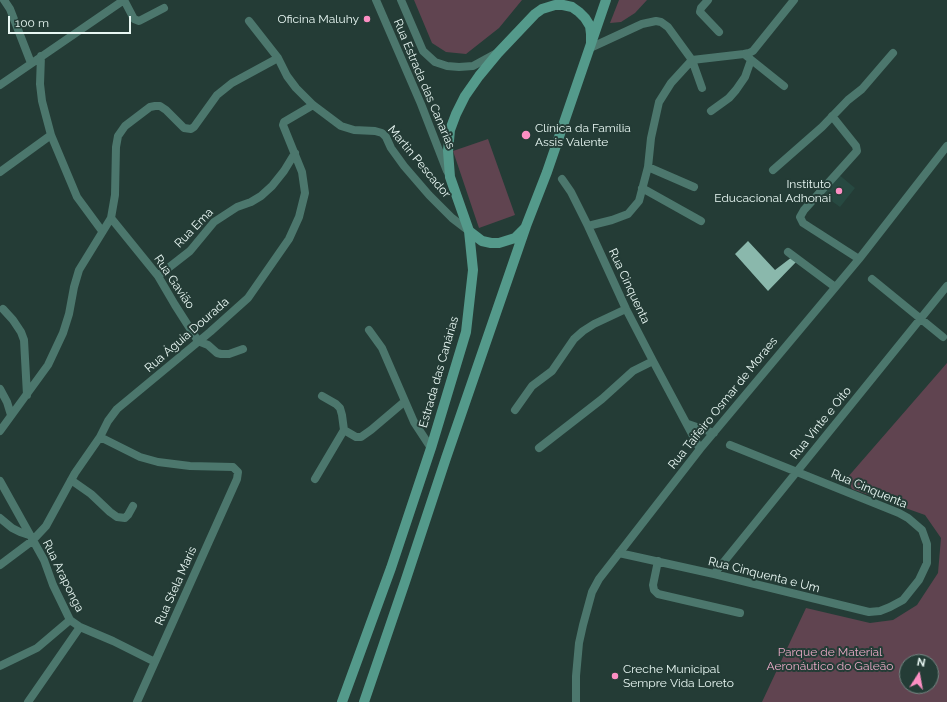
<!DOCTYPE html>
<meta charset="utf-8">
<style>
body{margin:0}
#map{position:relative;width:947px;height:702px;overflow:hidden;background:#243c36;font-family:Raleway,sans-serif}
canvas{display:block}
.north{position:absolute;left:899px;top:654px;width:40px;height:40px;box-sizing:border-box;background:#243c36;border:1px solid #728782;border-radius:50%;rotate:11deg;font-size:11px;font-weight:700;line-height:16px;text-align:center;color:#e8f7f3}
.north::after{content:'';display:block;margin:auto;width:14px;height:18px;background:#fc8fc3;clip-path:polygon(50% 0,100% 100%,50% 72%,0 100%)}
.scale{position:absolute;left:8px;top:16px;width:123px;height:18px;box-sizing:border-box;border:2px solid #e8f7f3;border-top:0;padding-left:5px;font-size:12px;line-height:14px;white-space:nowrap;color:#e8f7f3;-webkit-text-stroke:3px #243c36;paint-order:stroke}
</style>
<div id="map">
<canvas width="947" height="702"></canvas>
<div class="north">N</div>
<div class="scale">100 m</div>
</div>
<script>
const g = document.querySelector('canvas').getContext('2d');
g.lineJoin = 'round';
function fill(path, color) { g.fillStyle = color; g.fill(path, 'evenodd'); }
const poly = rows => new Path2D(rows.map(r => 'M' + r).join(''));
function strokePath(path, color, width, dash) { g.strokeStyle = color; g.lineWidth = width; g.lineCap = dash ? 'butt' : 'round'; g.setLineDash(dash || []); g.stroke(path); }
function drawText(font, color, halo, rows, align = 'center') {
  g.font = font + ' Raleway,sans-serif'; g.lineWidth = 4; g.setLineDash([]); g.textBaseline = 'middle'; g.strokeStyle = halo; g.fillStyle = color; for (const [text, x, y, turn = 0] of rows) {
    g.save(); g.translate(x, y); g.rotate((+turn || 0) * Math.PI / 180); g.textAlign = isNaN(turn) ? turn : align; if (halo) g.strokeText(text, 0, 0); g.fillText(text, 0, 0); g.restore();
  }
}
const built = poly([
 [838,174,855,188,840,207,822,194]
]);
const green = poly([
 [414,0,522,0,499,28,466,54,446,52,432,43],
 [619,0,647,0,635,13,621,22,610,23],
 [488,139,515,215,479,228,453,151],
 [947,363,947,702,762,702,806,608,870,623,893,620,917,605,938,573,941,538,925,515,852,489,847,478],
 [907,662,931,662,931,686,907,686]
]);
const building = poly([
 [748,241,775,270,792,257,797,261,768,291,735,254]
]);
const minor = poly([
 [4,0,10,9,31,63],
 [124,0,134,19,139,21,164,8],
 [376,0,421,104,447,171],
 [401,0,423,51,435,62,447,66,459,67,473,66,495,54],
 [708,0,701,8,700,12,719,32],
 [249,21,278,58,287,76,296,88,313,105,341,126,354,130,375,131,382,133,386,137,391,148,404,166,429,195,452,218,469,231],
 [744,54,749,53,753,51,794,0],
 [41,56,40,84,42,101,51,135,77,197,102,231],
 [0,85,124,0],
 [702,88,692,60,744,54,784,86],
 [711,111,729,98,736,90,745,77,751,60],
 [832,116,856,146,857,151,804,210,800,217,803,223,859,259],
 [648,167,694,187],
 [773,170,822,127,848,100,862,89,893,53],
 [0,172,51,135],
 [562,179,571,192,588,226,626,309,653,361,700,449],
 [642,188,701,221],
 [111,218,158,276,175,305,198,341,208,345,217,353,221,354,229,354,243,349],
 [588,226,612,220,628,214,639,201,648,167,651,138,659,102,671,83,692,60,668,27,661,22,656,21,642,24,590,48],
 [788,252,835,287],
 [158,276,190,251,214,222,237,207,251,202,261,196,272,186,284,171,295,153],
 [872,279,943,337],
 [3,309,13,320,21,332,24,340,27,395],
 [369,330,382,348,414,422,431,448],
 [0,389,7,402,11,415],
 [322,396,336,404,340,408,342,415,344,430],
 [515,410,532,386,552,371,574,339,583,331,594,324,626,309],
 [688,424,714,433],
 [0,431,48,365,63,333,69,314,74,287,79,270,111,218,115,195,116,147,118,136,125,126,150,107,155,106,160,106,166,110,184,128,191,129,194,127,217,95,232,83,278,58],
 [100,437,140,457,158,462,190,466,233,467,238,472,237,479,137,702],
 [539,448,602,399,633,371,653,361],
 [315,479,344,430,356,437,361,437,371,430,404,402],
 [71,480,91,494,110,512,117,517,125,518,128,515,133,506],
 [0,481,44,560,53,585,70,620,80,627,113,641,155,662],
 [0,518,12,528,20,532,29,535],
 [619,553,714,574,869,612,880,611,890,607,903,600,919,580,927,563,927,544,922,530,908,518,899,513,730,445],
 [658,561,653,585,654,590,658,594,740,613],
 [0,565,32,541,46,526,75,473,100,437,108,421,117,409,210,332,248,298,289,239,299,217,305,193,302,172,283,125,284,122,313,105],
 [714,574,947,286],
 [0,666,37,648,70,620],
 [28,702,80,627],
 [576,702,576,676,579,643,583,625,592,592,599,579,700,449,859,259,947,146]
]);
const secondary = poly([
 [469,231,482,241,491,243,499,243,515,238,525,228],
 [342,702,391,568,431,448,466,332,473,270,469,231,450,177,448,151,450,130,456,114,465,96,479,76,498,53,535,14,542,9,555,5,563,5,572,7,579,12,585,18,590,26,591,34,591,43],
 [364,702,405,582,446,458,526,226,547,172,606,0]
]);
const markers = [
 [367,19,4,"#fc8fc3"],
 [526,135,5,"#fc8fc3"],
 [839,191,4,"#fc8fc3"],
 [615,676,4,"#fc8fc3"]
];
const poiNames = [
 ["Oficina Maluhy",359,19],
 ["Clínica da Família",535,128,"left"],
 ["Assis Valente",535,142,"left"],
 ["Instituto",831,184],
 ["Educacional Adhonai",831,198],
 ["Creche Municipal",623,669,"left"],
 ["Sempre Vida Loreto",623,683,"left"]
];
const streetNames = [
 ["Rua Estrada das Canarias",424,84,67],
 ["Martin Pescador",419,162,50],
 ["Rua Ema",194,228,-46],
 ["Rua Gavião",174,282,56],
 ["Rua Cinquenta",629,286,65],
 ["Rua Águia Dourada",187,335,-41],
 ["Estrada das Canárias",439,372,-74],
 ["Rua Taifeiro Osmar de Moraes",723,403,-51],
 ["Rua Vinte e Oito",821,423,-51],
 ["Rua Cinquenta",869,489,23],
 ["Rua Cinquenta e Um",764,575,14],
 ["Rua Araponga",63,576,64],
 ["Rua Stela Maris",176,586,-66]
];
const parkNames = [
 ["Parque de Material",830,652],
 ["Aeronáutico do Galeão",830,666]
];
fill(built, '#274941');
fill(green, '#604450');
fill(building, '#8ab8ac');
strokePath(minor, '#4c776d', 8);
strokePath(secondary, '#549a8b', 10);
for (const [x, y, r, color] of markers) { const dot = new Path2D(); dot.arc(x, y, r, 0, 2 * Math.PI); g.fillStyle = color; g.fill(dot); strokePath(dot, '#243c36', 1.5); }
drawText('12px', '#e8f7f3', '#243c36', poiNames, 'right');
drawText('12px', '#e8f7f3', '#243c36', streetNames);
drawText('12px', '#e7a9c5', '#243c36', parkNames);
</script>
